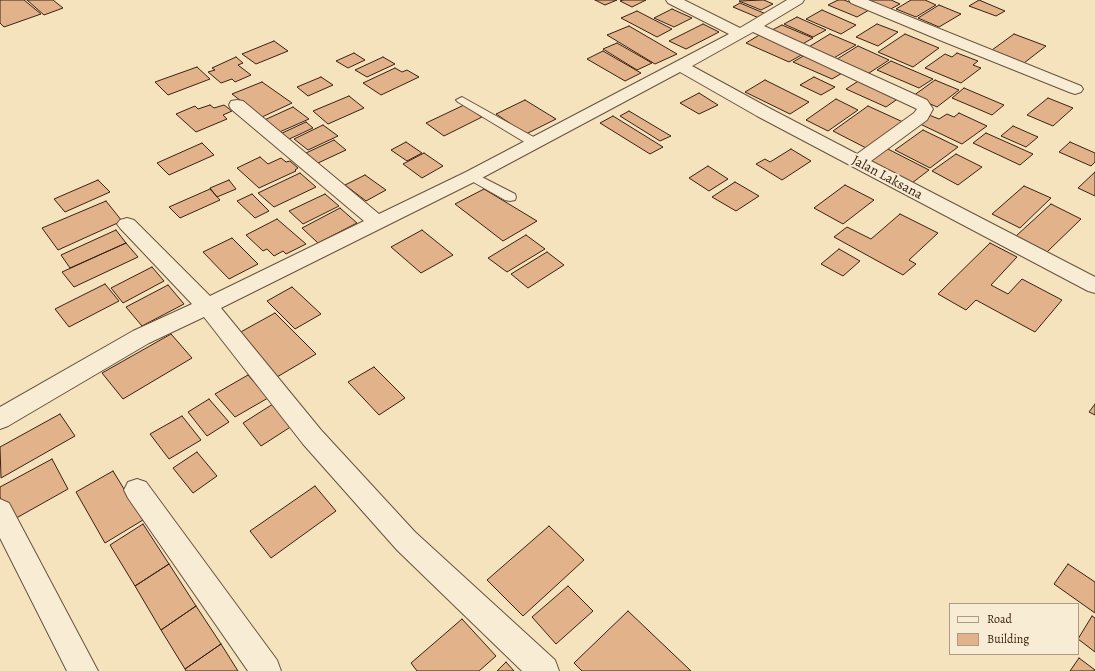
<!DOCTYPE html>
<style>
body{margin:0}
#map{position:relative;width:1095px;height:671px;overflow:hidden;background:#f4e3bd;font-family:Alegreya,serif}
canvas{display:block}
.legend{position:absolute;left:949px;top:603px;width:130px;height:52px;box-sizing:border-box;background:#f8edd4;border:1px solid #ac9b86;margin:0;padding:5px 7px;list-style:none;font-size:12px;color:#3a2112}
.legend li{display:flex;align-items:center;gap:8px;height:20px}
.legend b{width:20px;border:1px solid #ac9b86}
</style>
<div id="map">
<canvas width="1095" height="671"></canvas>
<ul class="legend">
<li><b style="height:5px;background:#f8edd4"></b>Road</li>
<li><b style="height:11px;background:#e2b28b"></b>Building</li>
</ul>
</div>
<script>
const g = document.querySelector('canvas').getContext('2d');
g.lineJoin = 'round';
function fill(path, color) { g.fillStyle = color; g.fill(path, 'evenodd'); }
const poly = rows => new Path2D(rows.map(r => 'M' + r).join(''));
function strokePath(path, color, width, dash) { g.strokeStyle = color; g.lineWidth = width; g.lineCap = dash ? 'butt' : 'round'; g.setLineDash(dash || []); g.stroke(path); }
function drawText(font, color, halo, rows, align = 'center') {
  g.font = font + ' Alegreya,serif'; g.lineWidth = 4; g.setLineDash([]); g.textBaseline = 'middle'; g.strokeStyle = halo; g.fillStyle = color; for (const [text, x, y, turn = 0] of rows) {
    g.save(); g.translate(x, y); g.rotate((+turn || 0) * Math.PI / 180); g.textAlign = isNaN(turn) ? turn : align; if (halo) g.strokeText(text, 0, 0); g.fillText(text, 0, 0); g.restore();
  }
}
const building = poly([
 [0,0,24,0,41,14,4,27,0,23,0,0],
 [27,0,53,0,63,8,44,15,27,0],
 [595,0,617,0,605,5,595,0],
 [623,0,646,0,632,7,620,1,623,0],
 [764,0,773,4,761,10,739,1,764,0],
 [838,0,844,0,869,10,857,17,828,5,838,0],
 [863,0,891,0,900,4,887,11,863,0],
 [911,0,925,0,936,5,916,17,896,9,911,0],
 [979,0,1005,11,996,16,969,6,979,0],
 [740,3,766,14,759,18,733,7,740,3],
 [939,5,961,14,939,27,918,18,939,5],
 [672,9,692,18,674,27,654,18,672,9],
 [822,10,856,25,841,34,806,19,822,10],
 [637,11,672,29,657,37,621,18,637,11],
 [797,17,826,30,813,37,784,24,797,17],
 [703,24,719,32,686,49,669,41,703,24],
 [877,24,898,32,878,46,856,37,877,24],
 [782,25,813,38,799,46,768,32,782,25],
 [629,26,677,54,655,64,607,35,629,26],
 [761,34,805,53,789,62,746,43,761,34],
 [830,34,856,45,832,59,807,48,830,34],
 [905,34,939,48,913,67,878,52,905,34],
 [1014,34,1046,46,1024,63,992,50,1014,34],
 [274,41,288,51,256,64,242,54,274,41],
 [617,43,652,63,637,70,603,49,617,43],
 [858,46,889,60,866,75,834,61,858,46],
 [603,51,641,73,625,81,587,59,603,51],
 [354,53,365,60,348,68,336,61,354,53],
 [957,53,978,61,973,65,981,68,961,83,925,68,945,54,952,57,957,53],
 [805,55,844,72,832,79,793,62,805,55],
 [236,57,243,63,238,65,251,75,235,82,232,79,221,83,208,72,215,70,212,68,236,57],
 [383,57,395,64,367,77,355,70,383,57],
 [891,61,933,79,919,88,877,70,891,61],
 [197,67,210,79,168,95,155,82,197,67],
 [395,68,402,72,407,70,419,77,381,95,363,83,395,68],
 [321,77,333,85,308,96,297,87,321,77],
 [814,77,835,87,821,95,800,85,814,77],
 [765,80,809,102,790,114,745,92,765,80],
 [860,80,899,98,886,107,846,89,860,80],
 [935,80,959,90,937,107,913,96,935,80],
 [262,82,292,103,262,117,232,94,262,82],
 [964,88,1004,105,992,115,952,98,964,88],
 [699,93,718,105,699,114,680,103,699,93],
 [349,96,364,108,328,124,313,111,349,96],
 [1048,98,1073,108,1053,126,1027,115,1048,98],
 [836,99,858,110,828,131,806,120,836,99],
 [525,100,556,119,526,134,496,114,525,100],
 [210,105,214,108,224,105,232,111,223,115,227,119,196,132,176,114,195,106,198,109,210,105],
 [464,105,482,117,444,136,426,123,464,105],
 [868,106,903,122,868,149,833,131,868,106],
 [293,107,309,119,275,134,260,122,293,107],
 [629,111,671,136,660,141,620,116,629,111],
 [959,113,987,126,962,144,918,123,929,115,939,119,947,114,954,117,959,113],
 [613,116,663,147,650,154,600,123,613,116],
 [306,122,313,128,285,141,278,135,306,122],
 [323,125,338,136,308,150,294,139,323,125],
 [1013,126,1038,137,1026,147,1001,136,1013,126],
 [923,130,958,147,930,168,895,150,923,130],
 [986,133,1033,154,1020,165,973,143,986,133],
 [334,140,346,150,318,163,306,153,334,140],
 [406,142,422,153,407,161,391,150,406,142],
 [1070,142,1095,153,1095,162,1091,166,1059,152,1070,142],
 [202,143,214,155,169,175,157,163,202,143],
 [886,148,929,170,912,183,869,161,886,148],
 [791,149,811,161,782,180,756,164,765,159,770,162,791,149],
 [424,153,443,166,422,178,403,164,424,153],
 [956,154,982,167,958,185,932,171,956,154],
 [260,157,268,164,281,158,286,162,290,161,298,168,295,170,296,171,259,188,237,168,260,157],
 [708,166,728,179,709,191,689,178,708,166],
 [1095,172,1095,196,1078,188,1095,172],
 [300,173,316,187,274,207,258,193,300,173],
 [365,175,386,190,366,201,345,185,365,175],
 [98,180,110,192,65,212,54,199,98,180],
 [229,180,236,189,217,197,210,188,229,180],
 [735,182,759,196,736,211,712,197,735,182],
 [845,185,874,200,843,224,814,208,845,185],
 [1024,186,1051,198,1020,228,992,214,1024,186],
 [210,189,220,200,180,218,169,207,210,189],
 [484,189,537,221,503,241,455,204,484,189],
 [252,194,269,211,255,218,237,201,252,194],
 [325,194,339,206,303,224,289,211,325,194],
 [106,201,122,221,58,250,42,228,106,201],
 [1051,204,1081,219,1047,252,1016,236,1051,204],
 [340,208,357,223,318,243,302,228,340,208],
 [900,214,938,233,909,260,916,264,903,275,834,237,847,227,871,239,900,214],
 [277,219,306,244,286,254,283,251,274,256,267,249,263,251,246,235,277,219],
 [116,230,126,243,70,268,61,255,116,230],
 [422,230,453,255,421,273,391,247,422,230],
 [526,235,545,249,507,272,488,258,526,235],
 [232,238,258,264,229,279,203,252,232,238],
 [126,243,138,257,74,287,62,272,126,243],
 [990,243,1017,257,991,285,1008,294,1022,279,1062,300,1035,332,976,300,966,310,938,294,990,243],
 [839,249,860,261,843,276,821,264,839,249],
 [547,252,564,265,528,288,511,274,547,252],
 [152,267,164,281,123,303,111,288,152,267],
 [105,284,119,301,69,327,55,309,105,284],
 [168,285,184,304,142,326,126,307,168,285],
 [292,287,321,314,295,329,267,301,292,287],
 [275,313,316,354,277,377,237,334,275,313],
 [171,334,192,358,123,399,102,373,171,334],
 [374,367,405,398,379,415,348,382,374,367],
 [248,375,268,398,235,417,215,394,248,375],
 [209,399,229,422,207,436,188,412,209,399],
 [273,404,292,426,261,446,243,423,273,404],
 [1095,404,1095,415,1089,412,1095,404],
 [60,414,75,436,1,478,0,447,60,414],
 [182,416,201,440,169,459,150,434,182,416],
 [197,452,217,476,193,493,173,468,197,452],
 [52,459,68,489,11,521,0,497,0,487,52,459],
 [113,471,143,520,105,543,76,492,113,471],
 [315,486,336,511,271,558,250,531,315,486],
 [143,524,169,564,135,586,110,545,143,524],
 [549,526,584,560,523,616,487,580,549,526],
 [169,564,196,606,161,630,135,586,169,564],
 [1068,564,1095,582,1095,613,1054,584,1068,564],
 [568,586,593,611,556,644,532,617,568,586],
 [196,606,221,644,185,669,161,630,196,606],
 [628,611,691,671,582,671,574,663,628,611],
 [1092,616,1095,618,1095,652,1078,639,1092,616],
 [462,619,496,656,479,671,417,671,411,663,462,619],
 [221,644,238,671,186,671,185,669,221,644],
 [1079,658,1095,670,1095,671,1070,671,1079,658],
 [506,662,514,671,497,671,506,662]
]);
const lane = poly([
 [462,97,539,140,541,143,539,146,531,146,458,102,456,100,462,97],
 [472,172,515,194,516,197,515,200,510,201,505,200,468,179,466,176,468,173,472,172]
]);
const street = poly([
 [666,0,684,0,740,28,787,0,804,0,802,3,764,26,927,100,933,109,927,120,871,161,1095,277,1095,293,1088,291,757,116,680,72,478,180,221,308,321,430,415,532,555,660,559,671,522,671,397,550,303,444,204,317,149,343,8,426,0,429,0,407,133,331,192,304,120,228,117,224,120,220,127,218,134,220,210,296,364,221,231,109,229,105,231,101,237,100,243,101,379,214,466,172,729,34,668,3,666,0],
 [753,32,915,108,917,109,914,113,857,154,769,108,692,66,753,32],
 [849,0,868,0,1081,86,1083,89,1081,92,1075,94,1069,92,942,41,851,3,849,0],
 [137,479,146,482,277,660,281,671,248,671,128,498,124,490,128,482,137,479],
 [0,499,9,503,98,671,67,671,0,538,0,499]
]);
const streetNames = [
 ["Jalan Laksana",887,178,28]
];
fill(building, '#e2b28b');
strokePath(building, '#3a2112', 1);
strokePath(lane, '#68523d', 2);
strokePath(street, '#68523d', 2);
fill(lane, '#f8edd4');
fill(street, '#f8edd4');
drawText('14px', '#3a2112', '#f8edd4', streetNames);
</script>
